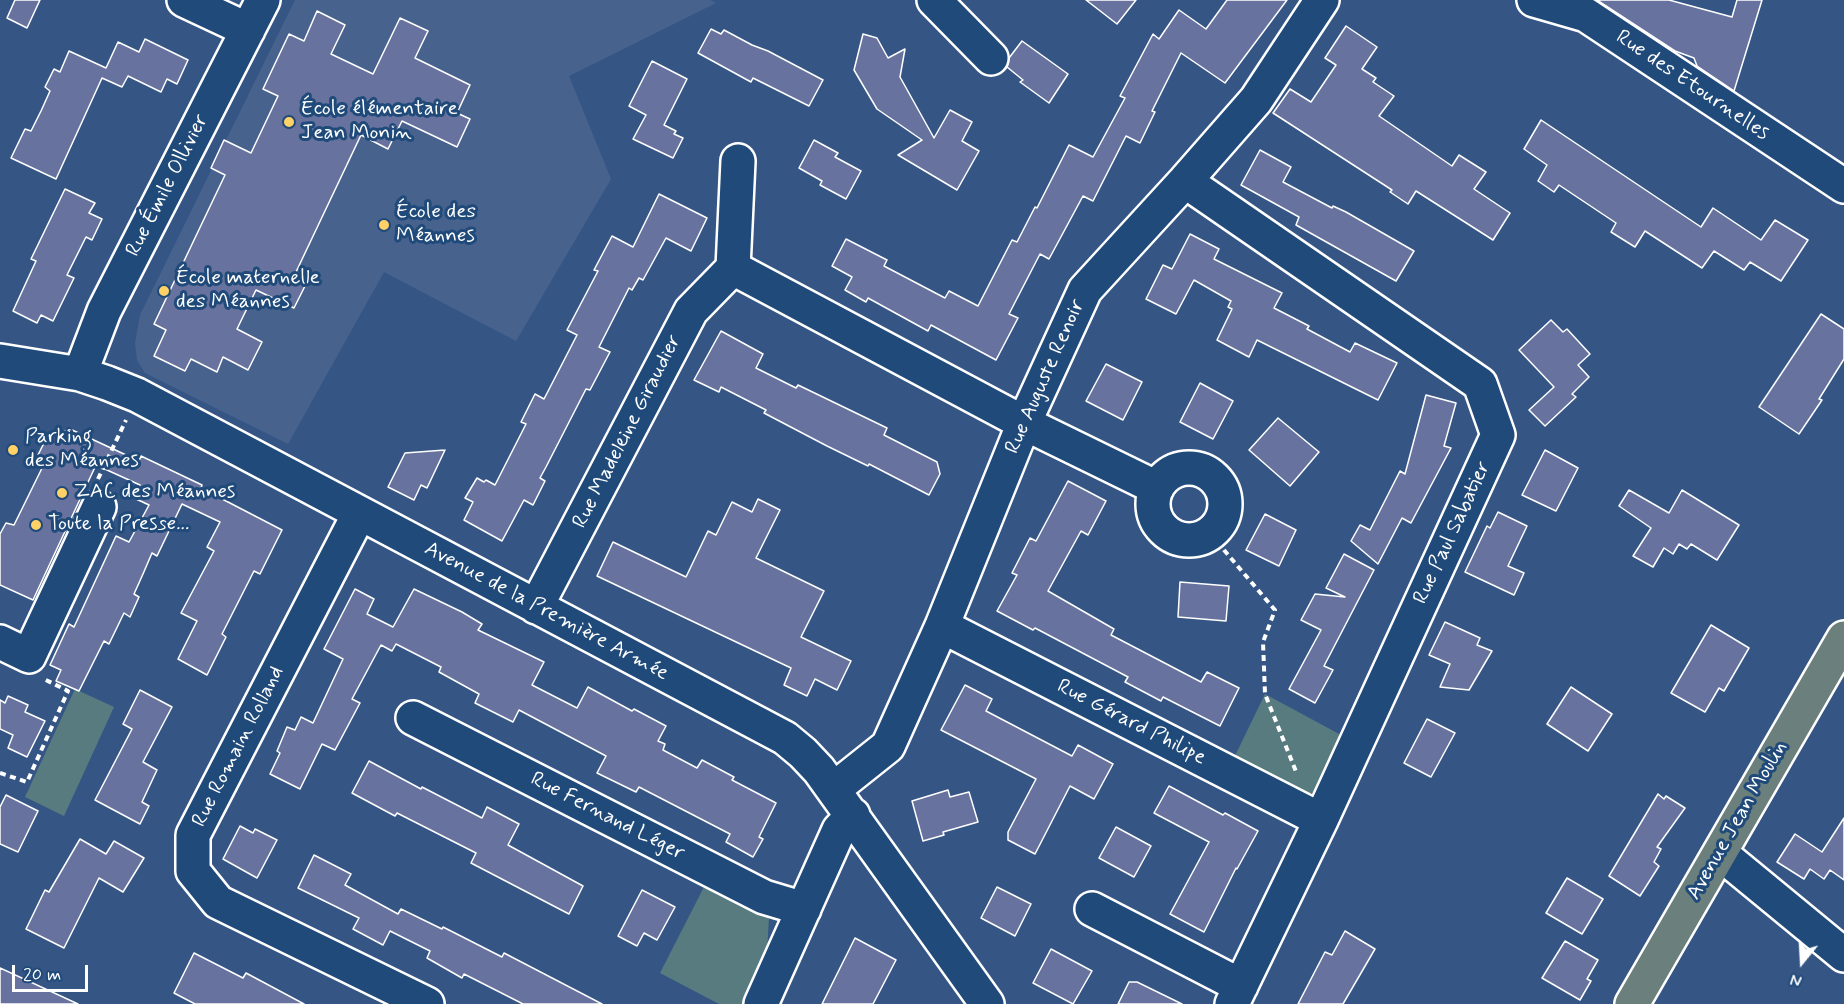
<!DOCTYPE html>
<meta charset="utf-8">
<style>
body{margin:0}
#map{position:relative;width:1844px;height:1004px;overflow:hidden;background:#355685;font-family:Mynerve,sans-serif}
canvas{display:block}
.north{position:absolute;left:1772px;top:932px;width:60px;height:60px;-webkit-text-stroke:4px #1f4a7a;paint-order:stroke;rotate:198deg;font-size:16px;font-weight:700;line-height:24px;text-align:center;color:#fff}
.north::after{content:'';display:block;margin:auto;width:21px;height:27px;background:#fff;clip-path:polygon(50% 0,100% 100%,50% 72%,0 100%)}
.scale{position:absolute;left:12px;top:965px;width:76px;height:27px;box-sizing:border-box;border:3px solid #fff;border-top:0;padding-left:8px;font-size:18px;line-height:21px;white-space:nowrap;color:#fff;-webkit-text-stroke:4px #1f4a7a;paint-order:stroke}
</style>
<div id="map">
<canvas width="1844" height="1004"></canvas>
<div class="north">N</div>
<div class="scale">20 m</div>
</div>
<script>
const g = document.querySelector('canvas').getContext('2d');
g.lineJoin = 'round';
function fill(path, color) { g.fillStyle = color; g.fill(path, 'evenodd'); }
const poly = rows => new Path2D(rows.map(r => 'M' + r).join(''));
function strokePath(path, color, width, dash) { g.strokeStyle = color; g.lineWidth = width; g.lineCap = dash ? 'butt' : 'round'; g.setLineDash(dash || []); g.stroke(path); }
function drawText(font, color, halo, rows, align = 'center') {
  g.font = font + ' Mynerve,sans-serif'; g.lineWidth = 6; g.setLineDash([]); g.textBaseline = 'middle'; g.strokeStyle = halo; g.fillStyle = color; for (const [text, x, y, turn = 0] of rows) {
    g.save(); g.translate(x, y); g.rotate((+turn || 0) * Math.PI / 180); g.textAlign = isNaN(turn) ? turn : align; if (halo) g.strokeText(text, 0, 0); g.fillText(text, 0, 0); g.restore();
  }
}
const built = poly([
 [295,0,710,0,716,3,569,76,611,179,516,341,384,272,288,444,145,373,137,360,135,343,140,315]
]);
const green = poly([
 [75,689,114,707,64,816,25,797],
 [1265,694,1341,735,1315,792,1299,796,1232,762],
 [705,885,769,917,767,954,747,1004,719,1004,660,973]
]);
const building = poly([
 [15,0,40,0,27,28,7,18,15,0],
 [1086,0,1136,0,1117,24,1086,0],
 [1227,0,1287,0,1225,83,1181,53,1152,111,1155,112,1140,143,1126,136,1093,201,1083,196,1049,259,1040,254,1009,314,1018,318,996,360,931,325,928,331,868,298,866,302,845,290,852,277,832,266,846,239,887,260,884,266,945,298,949,291,978,306,1012,240,1017,242,1035,207,1037,208,1069,145,1093,157,1125,98,1120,96,1153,34,1159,39,1179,10,1206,29,1227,0],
 [1597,0,1669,0,1732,17,1737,0,1762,0,1734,91,1697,66,1694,58,1675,51,1597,0],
 [317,11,345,25,331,54,373,74,400,18,428,31,415,58,470,85,457,113,470,119,457,147,402,121,388,149,361,135,296,272,309,278,294,308,256,290,237,329,262,342,248,370,223,357,217,372,191,359,185,371,154,356,166,330,154,324,225,175,211,168,224,140,251,153,278,96,263,89,289,34,304,41,317,11],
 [1346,26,1377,47,1362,69,1376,78,1373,82,1394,96,1379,116,1452,166,1459,155,1486,172,1474,189,1510,213,1493,240,1416,191,1408,204,1390,192,1392,190,1273,113,1290,89,1311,102,1336,65,1325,58,1346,26],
 [711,29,721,34,724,30,752,45,768,51,823,80,809,106,753,78,751,82,698,53,711,29],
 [863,34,877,38,888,58,905,49,900,77,934,138,950,110,972,122,962,141,979,151,957,190,898,155,922,140,877,109,854,70,863,34],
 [145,39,188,60,177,84,167,79,161,92,128,76,122,87,102,78,56,179,11,158,25,129,31,131,41,111,50,91,45,87,54,69,60,72,69,51,106,68,118,42,139,52,145,39],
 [1022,41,1068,74,1049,103,1020,82,1023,80,1007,67,1009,58,1022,41],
 [652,61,687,79,664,125,676,131,674,134,683,138,673,158,633,139,646,115,629,106,652,61],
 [1541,120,1701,227,1713,208,1761,240,1775,220,1808,240,1781,281,1750,262,1744,270,1714,251,1702,268,1645,231,1635,247,1611,232,1616,223,1559,185,1554,192,1538,181,1547,165,1524,149,1541,120],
 [814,140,838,153,835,157,861,171,846,199,820,185,822,181,799,168,814,140],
 [1260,150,1291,167,1283,182,1332,208,1333,206,1346,212,1414,251,1396,281,1296,225,1299,217,1241,185,1260,150],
 [65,189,95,203,89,213,102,219,92,240,86,237,67,275,74,278,53,321,41,315,37,323,13,311,36,261,31,259,65,189],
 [659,194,707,218,691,251,666,238,643,280,639,278,632,290,629,288,599,347,610,352,590,390,586,389,546,467,540,478,545,481,533,505,524,500,502,541,464,520,473,502,465,498,477,478,484,482,486,480,495,485,526,424,521,422,535,394,544,399,577,335,567,330,598,271,594,270,612,236,633,247,659,194],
 [1190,234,1219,249,1214,259,1282,293,1274,308,1309,326,1307,329,1350,352,1355,343,1397,363,1378,400,1257,340,1249,357,1217,340,1232,309,1228,307,1231,301,1194,280,1176,314,1146,299,1163,265,1172,269,1190,234],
 [1821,314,1844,329,1844,359,1819,399,1822,400,1799,434,1759,407,1821,314],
 [1551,320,1563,332,1567,329,1590,354,1578,365,1589,377,1572,394,1576,397,1545,426,1529,410,1554,387,1519,350,1551,320],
 [721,331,763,354,756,368,796,388,798,385,887,428,884,435,937,462,940,474,929,495,869,464,868,466,827,446,764,413,766,410,721,387,719,392,694,380,721,331],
 [1106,364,1142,382,1123,420,1086,401,1106,364],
 [1200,383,1233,401,1213,439,1180,422,1200,383],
 [1426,395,1456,403,1444,446,1451,448,1411,523,1402,518,1378,564,1351,541,1360,525,1370,530,1400,471,1405,474,1426,395],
 [1278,418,1319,452,1290,486,1249,450,1278,418],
 [70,429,139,461,141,456,202,485,201,488,282,530,260,574,254,571,222,634,226,637,207,675,178,659,197,621,181,613,214,551,207,547,220,522,182,504,157,556,152,553,143,574,134,594,139,597,130,617,124,613,109,644,104,641,79,691,56,681,61,670,50,665,69,624,74,627,116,536,129,542,149,505,134,498,140,485,96,465,33,600,0,585,0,534,6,523,14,525,46,460,38,455,47,437,70,429],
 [445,450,427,488,421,485,414,500,388,487,405,453,445,450],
 [1545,450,1578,468,1556,511,1522,495,1545,450],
 [1068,481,1106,501,1088,535,1081,531,1048,591,1114,629,1111,635,1201,682,1207,672,1239,688,1220,726,1163,697,1161,701,1125,682,1128,677,1035,628,1033,630,997,611,1017,575,1012,573,1030,538,1036,541,1068,481],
 [1629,490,1669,513,1682,490,1739,525,1717,560,1691,544,1687,549,1679,544,1673,554,1664,548,1653,567,1633,556,1651,528,1619,506,1629,490],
 [758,499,780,510,756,558,824,591,801,637,851,661,837,690,815,679,807,696,784,685,791,668,597,576,613,542,686,577,708,531,716,535,732,502,752,512,758,499],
 [1498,512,1527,526,1508,566,1524,573,1514,595,1465,572,1487,526,1490,528,1498,512],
 [1265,514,1296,530,1279,566,1246,550,1265,514],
 [1344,554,1374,570,1324,666,1333,670,1315,703,1289,689,1321,630,1301,620,1315,594,1345,597,1326,588,1344,554],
 [1180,582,1229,586,1226,621,1178,617,1180,582],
 [355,589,374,599,367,614,393,627,414,589,462,612,482,624,478,630,544,662,532,685,577,708,588,687,632,711,634,709,666,726,658,741,665,744,663,750,697,768,702,760,734,777,732,780,776,803,759,837,763,839,753,857,726,842,730,834,639,787,636,792,597,773,606,756,519,710,513,722,475,703,479,694,439,672,441,667,396,644,392,651,381,645,352,699,360,703,335,750,322,744,300,789,270,774,280,753,277,751,287,727,295,730,301,717,313,723,343,659,324,649,355,589],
 [1445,622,1480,638,1477,645,1492,651,1469,690,1440,687,1450,664,1429,655,1445,622],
 [1711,625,1749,648,1724,691,1719,688,1705,712,1671,693,1711,625],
 [965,685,992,699,986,711,1072,756,1078,745,1113,764,1094,799,1070,786,1035,854,1008,840,1008,832,1036,779,941,730,965,685],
 [1571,687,1612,714,1588,751,1547,724,1571,687],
 [140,690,172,707,143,762,157,770,142,802,149,806,140,824,95,800,132,729,123,724,140,690],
 [8,696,28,705,25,712,45,721,27,757,8,748,13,735,0,729,0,700,5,703,8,696],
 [1427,719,1455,733,1431,777,1404,763,1427,719],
 [369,761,421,789,422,787,482,818,487,807,519,824,508,845,583,886,569,914,471,863,476,853,397,813,395,816,352,793,369,761],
 [1169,786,1223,815,1225,813,1258,831,1237,869,1236,868,1204,932,1170,914,1209,842,1154,813,1169,786],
 [948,790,950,797,969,792,978,822,943,832,944,835,923,841,912,801,948,790],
 [1658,794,1664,799,1666,796,1685,808,1657,847,1661,849,1654,862,1659,866,1640,896,1609,876,1658,794],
 [6,795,38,811,18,852,0,844,0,807,6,795],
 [1844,818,1844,880,1830,870,1824,879,1810,869,1804,879,1777,862,1795,834,1822,852,1844,818],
 [240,826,253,833,255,829,277,840,257,878,223,859,240,826],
 [1116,827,1151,846,1134,877,1099,858,1116,827],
 [80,839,106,854,114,841,144,858,123,892,99,878,64,948,26,929,45,890,49,892,80,839],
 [314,855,351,874,345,885,398,914,401,909,442,929,443,927,502,957,504,953,602,1004,523,1004,464,974,462,978,427,958,430,951,390,931,383,945,353,929,359,918,298,888,314,855],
 [1567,878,1603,899,1582,934,1546,913,1567,878],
 [997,887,1031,904,1015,936,981,918,997,887],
 [642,890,675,907,657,940,644,933,637,946,618,936,642,890],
 [1345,931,1375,949,1343,1004,1298,1004,1325,952,1332,955,1345,931],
 [855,938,896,960,873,1004,822,1004,855,938],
 [1565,941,1598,960,1587,979,1591,981,1580,1000,1542,978,1565,941],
 [1051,949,1092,971,1073,1004,1033,983,1051,949],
 [194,953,243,978,246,973,304,1004,195,1004,174,993,194,953],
 [0,968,78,1004,0,1004,0,968],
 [1129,982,1137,982,1182,1004,1118,1004,1129,982]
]);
const path = poly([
 [98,479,126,420],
 [1213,532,1224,550,1275,610,1263,642,1265,694,1297,774],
 [0,773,27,782,68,691,44,679]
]);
const minor = poly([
 [184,0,248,30],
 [934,0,991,58],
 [1534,0,1586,15,1844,186],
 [1185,181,1480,384,1498,435,1321,820,1232,1004],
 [733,268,1024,423,1157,488],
 [0,361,80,374,107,383,137,395,785,738,803,753,819,770,987,1004],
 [80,374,104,311,263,0],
 '1153 504a36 36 0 1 1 72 0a36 36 0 1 1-72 0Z',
 [359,514,193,835,193,871,218,902,427,1004],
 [536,607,691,311,733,268,738,161],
 [942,626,1321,820],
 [0,642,29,656,99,507],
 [413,718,764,897,804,909],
 [834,789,888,746,942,626,1024,423,1085,290,1185,181,1256,100,1322,0],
 [1720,853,1844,955],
 [1092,909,1241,986],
 [761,1004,839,830,853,815]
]);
const major = poly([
 [1632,1004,1844,638]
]);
const markers = [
 [289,122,6,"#ffd166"],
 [384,225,6,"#ffd166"],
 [164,291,6,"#ffd166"],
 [13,450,6,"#ffd166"],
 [62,493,6,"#ffd166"],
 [36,525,6,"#ffd166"]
];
const streetNames = [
 ["Rue des Etournelles",1692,86,34],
 ["Rue Émile Ollivier",168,186,-63],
 ["Rue Auguste Renoir",1046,377,-66],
 ["Rue Madeleine Giraudier",628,432,-63],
 ["Rue Paul Sabatier",1453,533,-65],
 ["Avenue de la Première Armée",546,612,28],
 ["Rue Gérard Philipe",1131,723,27],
 ["Rue Romain Rolland",239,747,-63],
 ["Rue Fernand Léger",607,817,27],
 ["Avenue Jean Moulin",1738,821,-60]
];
const poiNames = [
 ["École élémentaire",301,110],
 ["Jean Monin",301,134],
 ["École des",396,213],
 ["Méannes",396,237],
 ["École maternelle",176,279],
 ["des Méannes",176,303],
 ["Parking",25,438],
 ["des Méannes",25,462],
 ["ZAC des Méannes",74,493],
 ["Toute la Presse...",48,525]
];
fill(built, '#48628e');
fill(green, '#587b80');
fill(building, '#67739e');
strokePath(building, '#fff', 1.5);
strokePath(minor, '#fff', 38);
strokePath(major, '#fff', 38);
strokePath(path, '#fff', 4, [6, 4.5]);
strokePath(minor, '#1f4a7a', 33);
strokePath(major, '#6b7f7c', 33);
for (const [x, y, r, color] of markers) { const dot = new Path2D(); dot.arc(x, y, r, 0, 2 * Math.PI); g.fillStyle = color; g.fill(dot); strokePath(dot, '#1f4a7a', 2); }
drawText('21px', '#fff', '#1f4a7a', streetNames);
drawText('21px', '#fff', '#1f4a7a', poiNames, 'left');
</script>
